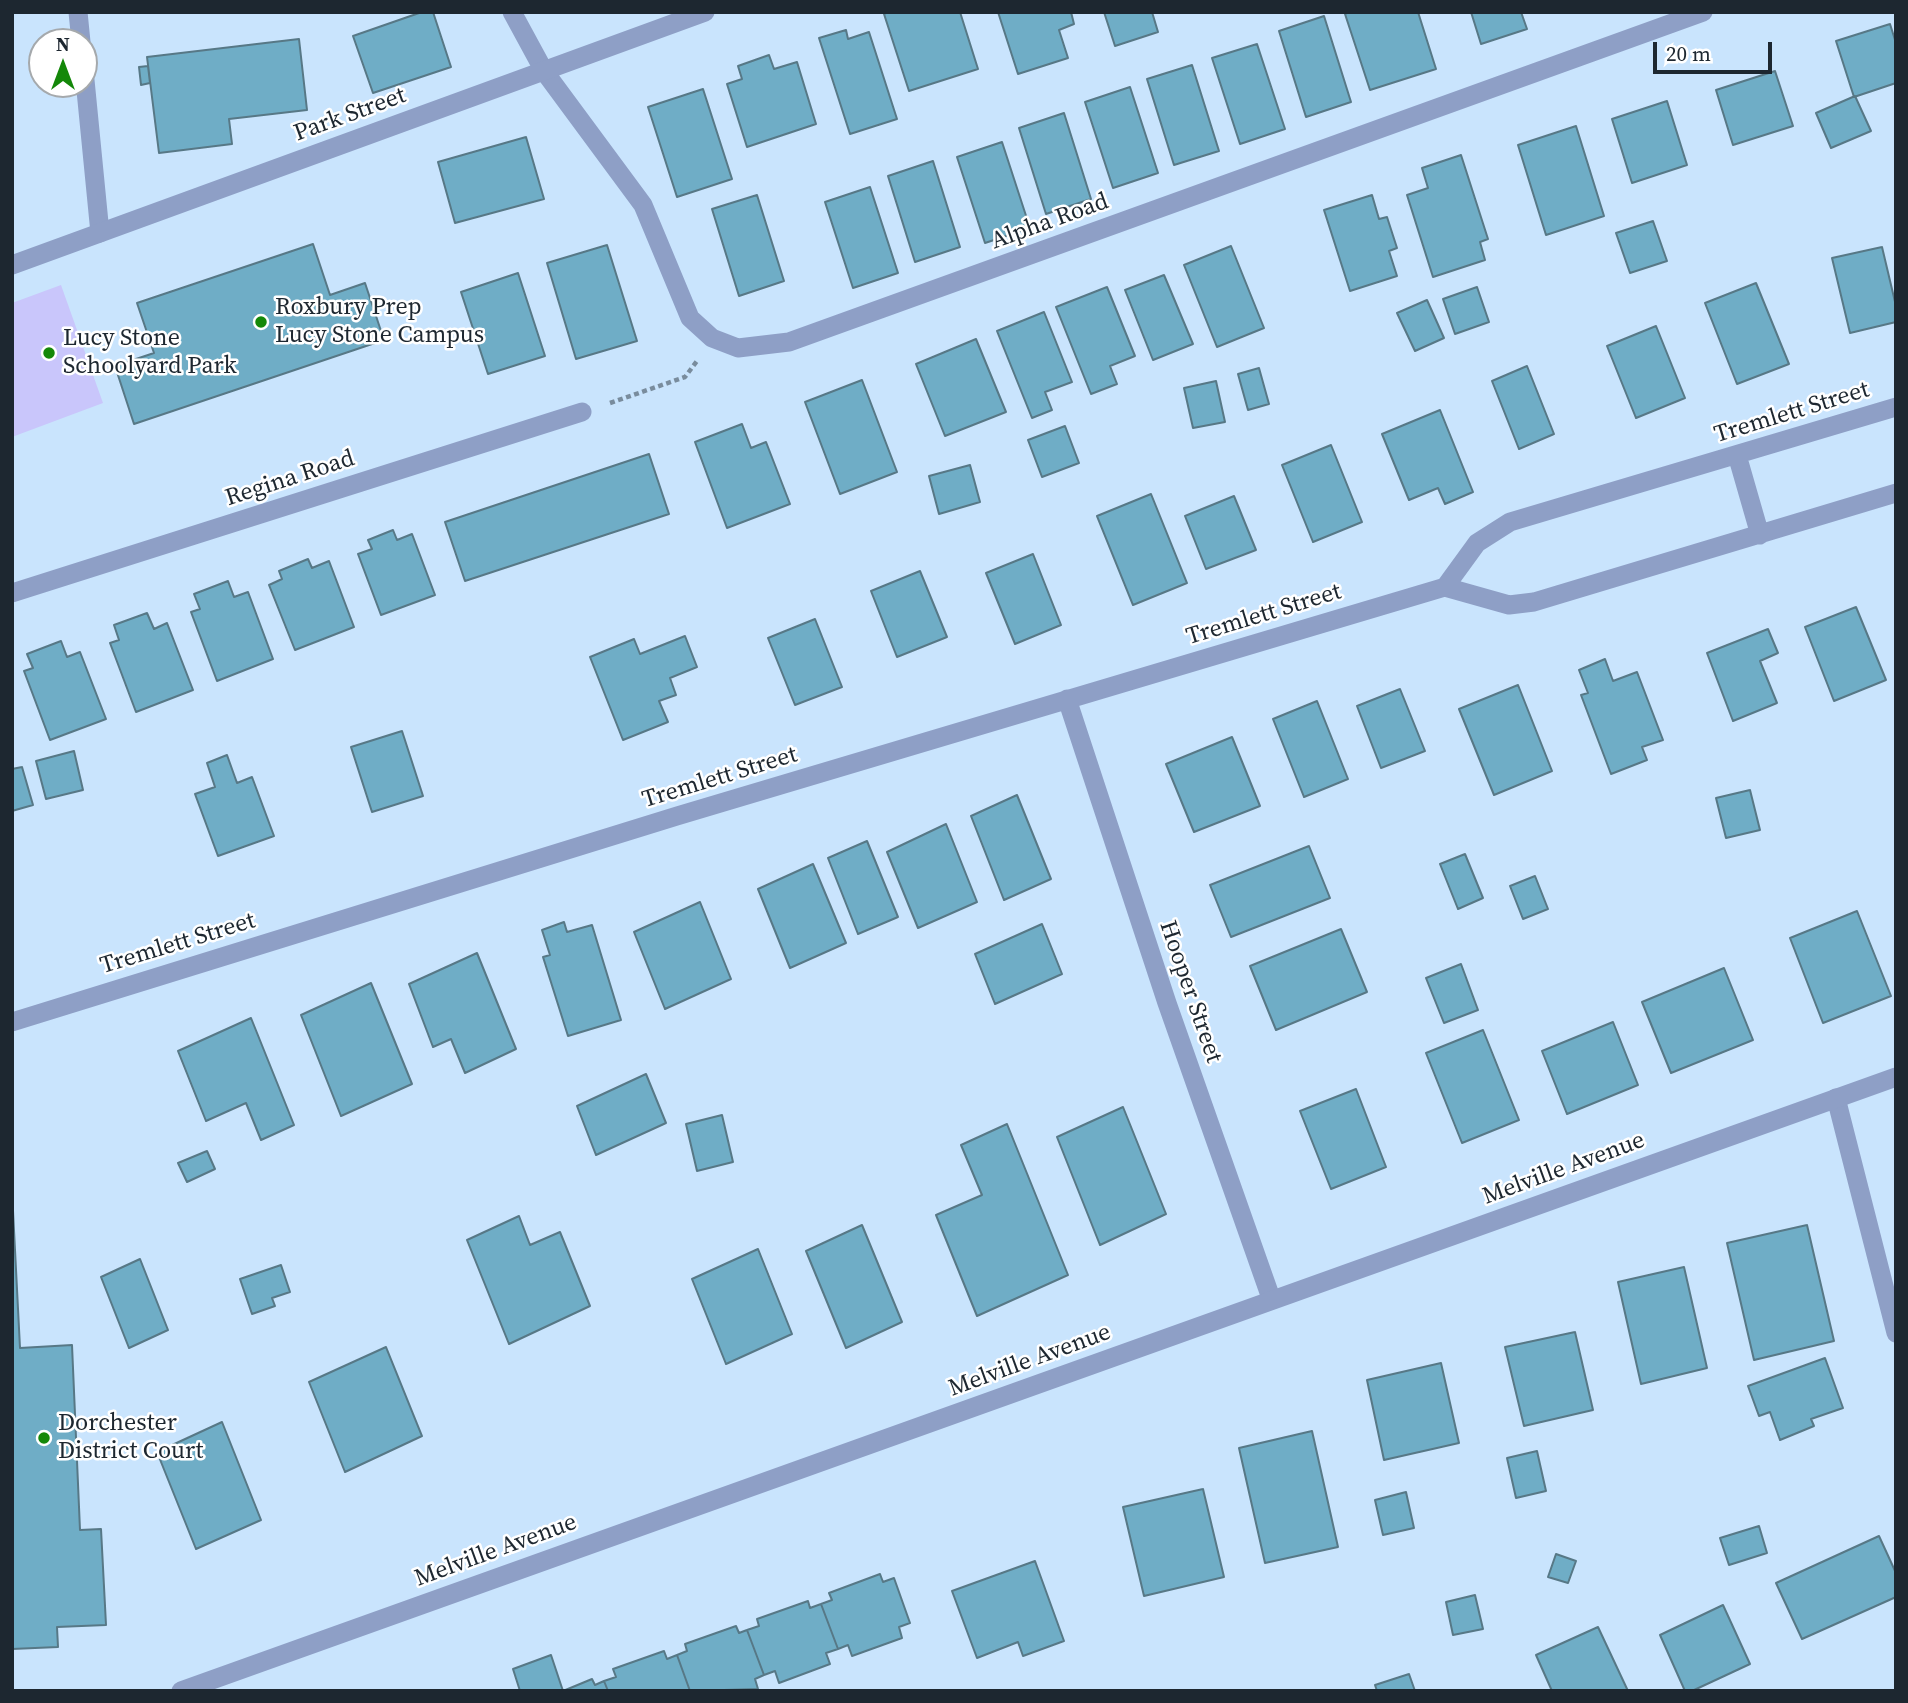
<!DOCTYPE html>
<style>
body{margin:0}
#map{position:relative;width:1908px;height:1703px;overflow:hidden;background:#c9e4fd;font-family:"Source Serif 4",serif}
canvas{display:block}
.frame{position:absolute;inset:0;border:14px solid #1d2730;pointer-events:none}
.north{position:absolute;left:28px;top:28px;width:70px;height:70px;box-sizing:border-box;background:#fff;border:2px solid #a5a9ac;border-radius:50%;rotate:0deg;font-size:19px;font-weight:700;line-height:28px;text-align:center;color:#1d2730}
.north::after{content:'';display:block;margin:auto;width:24px;height:32px;background:#148809;clip-path:polygon(50% 0,100% 100%,50% 72%,0 100%)}
.scale{position:absolute;left:1653px;top:42px;width:119px;height:32px;box-sizing:border-box;border:4px solid #1d2730;border-top:0;padding-left:9px;font-size:21px;line-height:24px;white-space:nowrap;color:#1d2730;-webkit-text-stroke:5px #fff;paint-order:stroke}
</style>
<div id="map">
<canvas width="1908" height="1703"></canvas>
<div class="frame"></div>
<div class="north">N</div>
<div class="scale">20 m</div>
</div>
<script>
const g = document.querySelector('canvas').getContext('2d');
g.lineJoin = 'round';
function fill(path, color) { g.fillStyle = color; g.fill(path, 'evenodd'); }
const poly = rows => new Path2D(rows.map(r => 'M' + r).join(''));
function strokePath(path, color, width, dash) { g.strokeStyle = color; g.lineWidth = width; g.lineCap = dash ? 'butt' : 'round'; g.setLineDash(dash || []); g.stroke(path); }
function drawText(font, color, halo, rows, align = 'center') {
  g.font = font + ' "Source Serif 4",serif'; g.lineWidth = 5; g.setLineDash([]); g.textBaseline = 'middle'; g.strokeStyle = halo; g.fillStyle = color; for (const [text, x, y, turn = 0] of rows) {
    g.save(); g.translate(x, y); g.rotate((+turn || 0) * Math.PI / 180); g.textAlign = isNaN(turn) ? turn : align; if (halo) g.strokeText(text, 0, 0); g.fillText(text, 0, 0); g.restore();
  }
}
const green = poly([
 [61,285,103,403,12,437,12,303]
]);
const building = poly([
 [422,12,433,12,451,67,373,93,353,36,422,12],
 [888,12,960,12,978,69,909,91,884,14,888,12],
 [998,12,1071,12,1074,24,1059,30,1068,58,1018,74,998,12],
 [1104,12,1152,12,1158,32,1115,46,1104,12],
 [1349,12,1418,12,1436,69,1370,90,1345,14,1349,12],
 [1471,12,1521,12,1527,29,1481,44,1471,12],
 [1324,16,1351,102,1306,117,1279,31,1324,16],
 [1890,24,1896,43,1896,83,1854,97,1836,41,1890,24],
 [846,30,848,39,869,32,897,119,850,134,819,38,846,30],
 [299,39,307,110,229,119,232,144,159,153,147,57,299,39],
 [1257,44,1285,129,1240,144,1212,58,1257,44],
 [769,55,774,69,797,62,816,124,747,147,727,84,742,79,738,66,769,55],
 [1192,65,1219,151,1174,165,1147,79,1192,65],
 [148,66,150,83,141,85,139,67,148,66],
 [1775,71,1793,126,1733,145,1716,90,1775,71],
 [1130,87,1158,173,1113,188,1085,102,1130,87],
 [703,89,732,179,677,197,648,107,703,89],
 [1855,96,1871,131,1831,148,1816,113,1855,96],
 [1667,101,1687,165,1632,183,1612,119,1667,101],
 [1064,113,1091,199,1046,214,1019,128,1064,113],
 [1576,126,1604,216,1546,235,1518,145,1576,126],
 [526,137,544,199,455,223,438,162,526,137],
 [1002,142,1030,228,985,243,957,157,1002,142],
 [1461,155,1488,239,1480,242,1485,260,1433,277,1407,195,1428,188,1422,168,1461,155],
 [933,161,960,247,915,262,888,176,933,161],
 [870,187,898,273,853,288,825,202,870,187],
 [757,195,784,281,739,296,712,209,757,195],
 [1372,195,1379,219,1387,217,1397,248,1389,251,1397,276,1350,291,1324,210,1372,195],
 [1653,221,1667,261,1630,273,1616,233,1653,221],
 [313,244,330,295,365,283,384,340,134,424,115,366,154,353,137,303,313,244],
 [607,245,637,341,576,359,547,263,607,245],
 [1231,246,1264,328,1217,347,1184,265,1231,246],
 [1882,247,1896,306,1896,322,1850,333,1832,258,1882,247],
 [518,273,545,356,488,374,461,292,518,273],
 [1164,275,1193,344,1153,360,1125,290,1164,275],
 [1756,283,1789,364,1737,384,1705,303,1756,283],
 [1107,287,1135,356,1110,366,1117,384,1091,394,1056,307,1107,287],
 [1477,287,1489,322,1455,334,1443,299,1477,287],
 [1427,300,1444,338,1415,351,1397,313,1427,300],
 [1044,312,1072,382,1045,392,1052,410,1032,418,997,331,1044,312],
 [1656,326,1685,398,1636,418,1607,346,1656,326],
 [976,339,1006,412,945,436,916,364,976,339],
 [1527,366,1554,434,1519,449,1492,381,1527,366],
 [1259,368,1269,404,1248,410,1238,374,1259,368],
 [862,380,897,472,840,494,805,402,862,380],
 [1216,381,1225,422,1193,428,1184,388,1216,381],
 [1440,410,1473,492,1445,504,1438,488,1409,500,1382,434,1440,410],
 [742,424,751,448,766,442,790,504,727,528,695,442,742,424],
 [1065,426,1079,463,1042,477,1028,440,1065,426],
 [1331,445,1362,522,1313,542,1282,465,1331,445],
 [649,454,669,514,465,581,445,522,649,454],
 [970,465,980,502,939,514,929,476,970,465],
 [1151,494,1187,583,1133,605,1097,516,1151,494],
 [1234,496,1256,550,1206,569,1185,516,1234,496],
 [393,530,397,540,412,534,435,595,381,615,358,554,372,549,368,540,393,530],
 [1033,554,1061,625,1015,644,986,573,1033,554],
 [308,559,312,568,329,561,354,627,295,650,269,585,282,579,279,571,308,559],
 [920,571,947,637,897,657,871,591,920,571],
 [228,581,234,597,248,592,273,659,217,681,191,612,200,609,194,594,228,581],
 [1856,607,1886,680,1834,701,1805,627,1856,607],
 [147,613,154,629,167,623,193,690,136,712,110,643,119,640,114,625,147,613],
 [815,619,842,687,795,705,768,638,815,619],
 [1768,629,1778,653,1760,661,1777,703,1733,721,1707,653,1768,629],
 [685,636,697,667,670,678,676,695,659,701,668,722,623,740,590,657,634,639,640,654,685,636],
 [61,641,67,657,80,652,106,719,50,740,24,671,33,668,27,654,61,641],
 [1605,659,1613,681,1637,672,1663,740,1642,747,1647,760,1611,774,1581,695,1588,693,1579,670,1605,659],
 [1518,685,1552,771,1494,795,1459,709,1518,685],
 [1400,689,1425,751,1381,768,1357,706,1400,689],
 [1317,701,1348,779,1304,797,1273,719,1317,701],
 [402,731,423,796,372,812,351,747,402,731],
 [1232,737,1260,806,1194,832,1166,764,1232,737],
 [74,751,83,790,46,799,36,761,74,751],
 [227,755,237,783,252,777,274,836,218,856,195,794,215,787,207,763,227,755],
 [22,767,33,805,12,811,12,769,22,767],
 [1750,790,1760,830,1726,838,1716,798,1750,790],
 [1017,795,1051,879,1004,900,971,816,1017,795],
 [946,824,977,902,918,928,887,852,946,824],
 [867,841,898,917,858,934,828,858,867,841],
 [1309,846,1330,898,1231,937,1210,885,1309,846],
 [1465,854,1483,898,1458,909,1440,864,1465,854],
 [813,864,846,943,790,968,758,889,813,864],
 [1535,876,1548,909,1523,919,1510,886,1535,876],
 [700,902,731,979,665,1009,634,932,700,902],
 [1857,911,1891,996,1823,1023,1790,938,1857,911],
 [564,922,567,932,592,925,621,1020,568,1036,543,957,550,955,542,930,564,922],
 [1042,924,1062,974,995,1004,975,954,1042,924],
 [1341,929,1367,992,1276,1030,1250,966,1341,929],
 [477,953,516,1049,465,1073,451,1039,433,1047,409,984,477,953],
 [1461,964,1478,1010,1444,1023,1426,978,1461,964],
 [1724,968,1753,1040,1671,1073,1642,1002,1724,968],
 [371,983,412,1084,341,1116,301,1015,371,983],
 [251,1018,294,1125,261,1140,246,1103,206,1121,178,1051,251,1018],
 [1613,1022,1638,1085,1567,1114,1542,1051,1613,1022],
 [1483,1030,1519,1120,1462,1143,1426,1053,1483,1030],
 [646,1074,666,1123,596,1155,577,1106,646,1074],
 [1356,1089,1386,1167,1331,1189,1300,1111,1356,1089],
 [1123,1107,1166,1214,1100,1245,1057,1137,1123,1107],
 [722,1115,733,1162,697,1171,686,1124,722,1115],
 [1007,1124,1068,1275,977,1316,936,1215,982,1195,961,1145,1007,1124],
 [207,1151,215,1169,187,1182,178,1163,207,1151],
 [12,1191,20,1348,72,1345,80,1530,101,1529,106,1625,57,1627,58,1647,12,1649,12,1191],
 [519,1216,530,1245,560,1232,590,1306,509,1344,467,1240,519,1216],
 [862,1225,902,1322,846,1348,806,1251,862,1225],
 [1807,1225,1834,1341,1754,1360,1727,1243,1807,1225],
 [758,1249,792,1334,726,1364,692,1279,758,1249],
 [140,1259,168,1330,129,1348,101,1277,140,1259],
 [281,1265,290,1292,272,1298,275,1306,252,1314,240,1279,281,1265],
 [1684,1267,1707,1368,1641,1384,1618,1282,1684,1267],
 [1575,1332,1593,1410,1524,1426,1505,1347,1575,1332],
 [386,1347,422,1436,345,1472,309,1382,386,1347],
 [1825,1358,1843,1408,1811,1419,1814,1426,1780,1440,1770,1412,1759,1416,1748,1386,1825,1358],
 [1441,1363,1459,1443,1384,1460,1367,1380,1441,1363],
 [222,1422,261,1520,196,1549,157,1452,222,1422],
 [1312,1431,1338,1547,1265,1563,1239,1448,1312,1431],
 [1537,1451,1546,1491,1516,1498,1507,1458,1537,1451],
 [1203,1489,1224,1577,1144,1596,1123,1507,1203,1489],
 [1406,1492,1414,1528,1383,1535,1375,1500,1406,1492],
 [1759,1526,1767,1553,1729,1565,1720,1538,1759,1526],
 [1879,1536,1896,1573,1896,1597,1802,1639,1776,1583,1879,1536],
 [1556,1554,1576,1561,1568,1583,1548,1577,1556,1554],
 [1035,1561,1064,1641,1023,1656,1018,1642,977,1658,952,1591,1035,1561],
 [880,1574,883,1582,894,1578,910,1623,899,1627,902,1638,852,1656,848,1645,838,1649,821,1604,832,1600,829,1593,880,1574],
 [1475,1595,1483,1629,1453,1635,1446,1602,1475,1595],
 [808,1601,810,1608,821,1604,838,1649,826,1653,830,1664,779,1683,775,1671,764,1675,747,1630,759,1626,757,1619,808,1601],
 [1723,1605,1750,1664,1692,1691,1685,1691,1660,1635,1723,1605],
 [736,1626,739,1633,747,1630,764,1675,755,1679,758,1689,690,1691,677,1655,687,1651,685,1644,736,1626],
 [1598,1627,1628,1691,1552,1691,1536,1655,1598,1627],
 [664,1651,667,1659,677,1655,690,1691,608,1691,604,1681,616,1677,613,1669,664,1651],
 [551,1655,563,1691,520,1691,513,1669,551,1655],
 [1409,1674,1415,1691,1377,1691,1375,1685,1409,1674],
 [592,1679,595,1685,604,1681,608,1691,563,1691,592,1679]
]);
const path = poly([
 [610,403,685,377,697,361]
]);
const minor = poly([
 [78,12,81,42],
 [512,12,544,71,643,205,690,318,712,338,738,348,789,342,1703,12],
 [84,70,100,233],
 [1737,455,1760,535],
 [1445,587,1477,543,1510,522,1896,407],
 [12,593,582,412],
 [1067,699,1167,1003,1271,1298],
 [12,1022,677,816,1445,587,1509,605,1534,602,1896,493],
 [1836,1098,1896,1333]
]);
const tertiary = poly([
 [12,265,705,12],
 [181,1691,1896,1077]
]);
const markers = [
 [261,322,7,"#148809"],
 [49,353,7,"#148809"],
 [44,1438,7,"#148809"]
];
const streetNames = [
 ["Park Street",350,115,-20],
 ["Alpha Road",1050,222,-20],
 ["Tremlett Street",1792,413,-17],
 ["Regina Road",290,479,-18],
 ["Tremlett Street",1264,615,-17],
 ["Tremlett Street",720,778,-17],
 ["Tremlett Street",178,944,-17],
 ["Hooper Street",1190,992,71],
 ["Melville Avenue",1564,1169,-20],
 ["Melville Avenue",1030,1361,-20],
 ["Melville Avenue",496,1551,-20]
];
const poiNames = [
 ["Roxbury Prep",275,308],
 ["Lucy Stone Campus",275,336],
 ["Lucy Stone",63,339],
 ["Schoolyard Park",63,367],
 ["Dorchester",58,1424],
 ["District Court",58,1452]
];
fill(green, '#c9c6fb');
fill(building, '#6fadc6');
strokePath(building, '#577886', 2);
strokePath(path, '#798c9d', 4.5, [5, 3.5]);
strokePath(minor, '#8e9fc6', 19);
strokePath(tertiary, '#8e9fc6', 19);
for (const [x, y, r, color] of markers) { const dot = new Path2D(); dot.arc(x, y, r, 0, 2 * Math.PI); g.fillStyle = color; g.fill(dot); strokePath(dot, '#fff', 2.5); }
drawText('24px', '#1d2730', '#fff', streetNames);
drawText('24px', '#1d2730', '#fff', poiNames, 'left');
</script>
